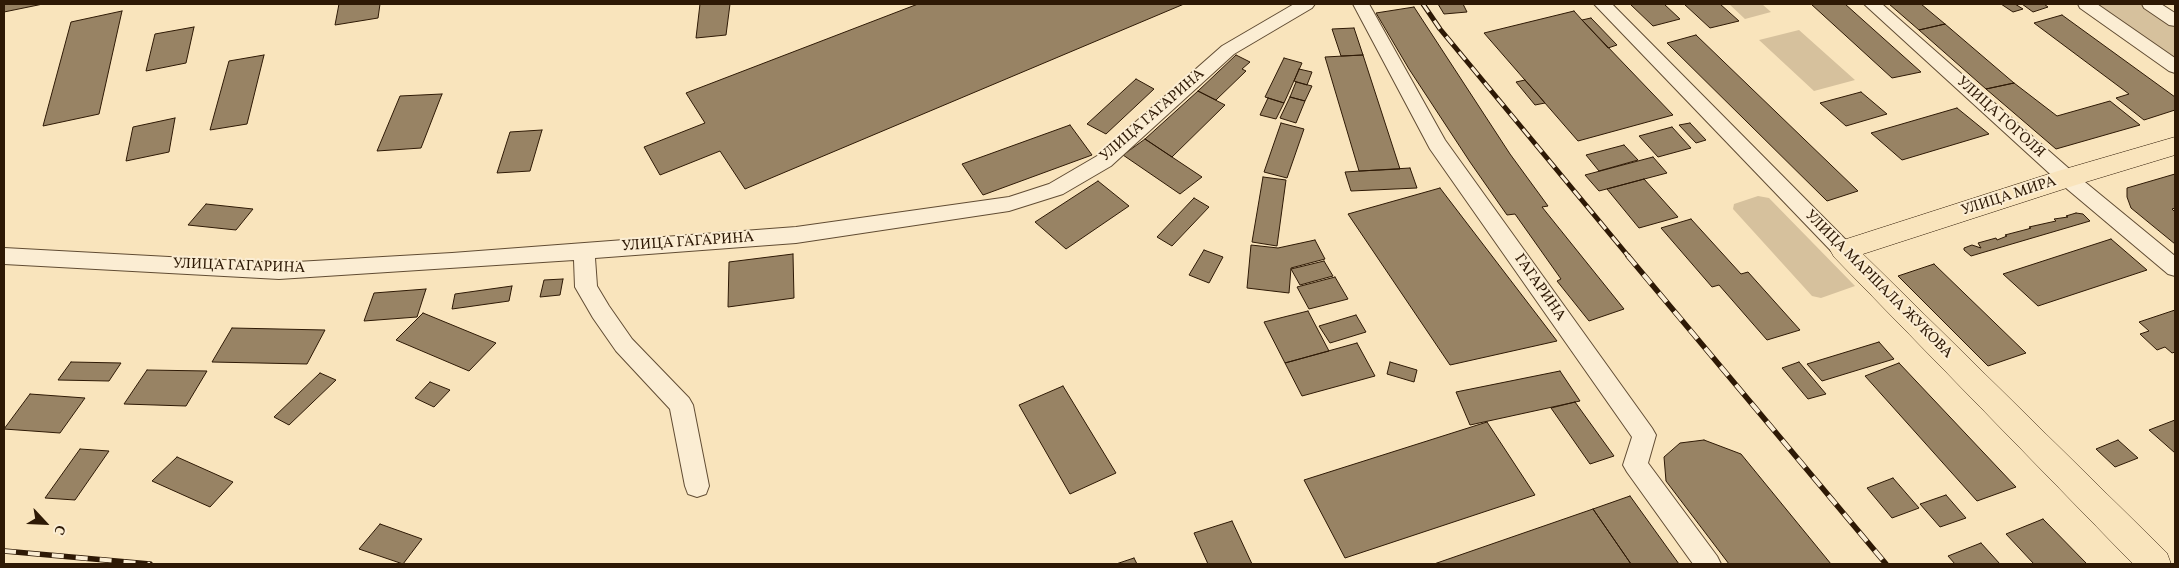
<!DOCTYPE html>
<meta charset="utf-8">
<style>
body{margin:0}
#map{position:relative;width:2179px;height:568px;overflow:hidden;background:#f9e4bc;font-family:Vollkorn,serif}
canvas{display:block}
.frame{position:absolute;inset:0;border:5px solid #2e1905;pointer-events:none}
.north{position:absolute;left:20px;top:498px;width:50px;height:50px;-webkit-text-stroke:4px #fbedd3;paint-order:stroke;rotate:115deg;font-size:14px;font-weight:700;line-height:20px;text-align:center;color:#2e1905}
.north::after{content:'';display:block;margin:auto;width:18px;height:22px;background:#2e1905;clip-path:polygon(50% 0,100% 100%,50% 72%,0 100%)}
</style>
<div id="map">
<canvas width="2179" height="568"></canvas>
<div class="frame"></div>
<div class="north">С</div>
</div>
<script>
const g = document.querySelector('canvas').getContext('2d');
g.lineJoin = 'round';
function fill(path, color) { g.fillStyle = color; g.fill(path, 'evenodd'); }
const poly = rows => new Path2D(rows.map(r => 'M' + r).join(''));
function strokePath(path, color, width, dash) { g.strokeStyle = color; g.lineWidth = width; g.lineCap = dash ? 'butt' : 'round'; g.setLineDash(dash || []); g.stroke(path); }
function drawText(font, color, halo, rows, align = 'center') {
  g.font = font + ' Vollkorn,serif'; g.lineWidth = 4; g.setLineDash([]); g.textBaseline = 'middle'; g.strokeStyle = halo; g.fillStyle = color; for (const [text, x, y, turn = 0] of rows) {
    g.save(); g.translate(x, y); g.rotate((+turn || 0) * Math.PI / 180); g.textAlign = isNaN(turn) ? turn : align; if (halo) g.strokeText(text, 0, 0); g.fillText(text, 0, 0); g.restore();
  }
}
const green = poly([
 [1729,4,1762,4,1771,12,1745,19],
 [2094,4,2141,4,2175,27,2175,62],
 [1799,30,1855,80,1814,91,1759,40],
 [1758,196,1769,198,1855,286,1821,298,1812,296,1733,209,1734,204]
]);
const building = poly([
 [4,4,43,4,4,12,4,4],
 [339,4,380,4,378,18,335,25,339,4],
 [700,4,730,4,726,35,696,38,700,4],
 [918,4,1184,4,745,189,720,151,660,175,644,147,705,123,686,93,918,4],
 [1438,4,1463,4,1467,12,1444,14,1438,4],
 [1630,4,1664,4,1680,19,1653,26,1630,4],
 [1684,4,1720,4,1739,21,1710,28,1684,4],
 [1811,4,1845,4,1921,72,1892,78,1811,4],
 [1889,4,1921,4,1945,24,1919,30,1889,4],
 [2001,4,2015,4,2023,9,2013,12,2001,4],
 [2022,4,2044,4,2048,7,2033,12,2022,4],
 [1414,7,1510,154,1548,206,1542,207,1624,309,1589,321,1557,281,1561,279,1515,214,1507,215,1470,162,1409,69,1376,13,1414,7],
 [122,11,99,114,43,126,71,22,122,11],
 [1574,11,1582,20,1673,115,1578,141,1484,33,1574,11],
 [2062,15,2175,97,2175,110,2144,120,2116,98,2129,94,2034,23,2062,15],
 [1591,18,1617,45,1608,48,1582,20,1591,18],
 [1945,24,2014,83,1986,89,1919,30,1945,24],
 [194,27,186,63,146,71,155,34,194,27],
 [1354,28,1363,55,1341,56,1332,29,1354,28],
 [1696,35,1858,191,1827,201,1667,43,1696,35],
 [264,55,247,124,210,130,229,61,264,55],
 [1236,55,1250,62,1242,69,1246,71,1216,100,1198,91,1236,55],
 [1363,55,1400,169,1359,171,1325,57,1363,55],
 [1284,58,1302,63,1284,103,1265,97,1284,58],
 [1299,69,1312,72,1307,85,1294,81,1299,69],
 [1136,79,1154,89,1106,134,1087,124,1136,79],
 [1525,80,1540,97,1545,103,1535,105,1516,82,1525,80],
 [1296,82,1312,86,1305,101,1290,97,1296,82],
 [2014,83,2057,116,2110,101,2140,125,2056,149,1986,89,2014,83],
 [1198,91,1225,105,1172,157,1145,139,1198,91],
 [1861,92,1887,114,1846,126,1820,103,1861,92],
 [442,94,421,148,377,151,400,96,442,94],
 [1290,97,1305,101,1296,123,1280,118,1290,97],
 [1268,98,1284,103,1276,119,1260,115,1268,98],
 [1957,108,1989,134,1902,160,1871,133,1957,108],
 [175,118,169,152,126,161,133,127,175,118],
 [1281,123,1304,129,1287,178,1264,172,1281,123],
 [1690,123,1706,140,1696,143,1679,125,1690,123],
 [1070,125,1092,155,983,195,962,164,1070,125],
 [1672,127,1691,148,1658,157,1639,136,1672,127],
 [542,130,530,171,497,173,510,132,542,130],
 [1145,139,1202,177,1180,194,1123,155,1145,139],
 [1624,145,1638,160,1599,171,1586,155,1624,145],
 [1653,157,1667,173,1599,191,1585,175,1653,157],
 [1410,168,1417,188,1351,191,1345,172,1410,168],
 [2175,174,2175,208,2172,209,2175,212,2175,244,2131,208,2127,197,2127,188,2175,174],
 [1263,177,1286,180,1277,246,1252,242,1263,177],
 [1644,179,1678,217,1639,228,1607,189,1644,179],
 [1098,181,1129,206,1066,249,1035,222,1098,181],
 [1440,188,1557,341,1450,365,1348,214,1440,188],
 [1194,198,1209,207,1172,246,1157,237,1194,198],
 [206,204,253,209,236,230,188,225,206,204],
 [2076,213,2083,214,2090,221,1971,256,1964,250,1964,248,1972,245,1981,248,1978,243,1996,238,1997,240,2007,236,2005,235,2028,229,2031,228,2029,227,2056,221,2054,219,2068,217,2066,216,2076,213],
 [1691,219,1741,274,1748,272,1800,330,1767,340,1719,285,1712,287,1661,228,1691,219],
 [2111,239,2147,270,2038,306,2003,274,2111,239],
 [1315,240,1325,259,1291,268,1289,293,1247,288,1251,245,1278,248,1315,240],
 [1204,250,1223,257,1209,283,1189,275,1204,250],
 [793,254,794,298,728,307,729,262,793,254],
 [1324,261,1333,276,1300,285,1291,269,1324,261],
 [1934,264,2026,353,1988,366,1898,276,1934,264],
 [1335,277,1348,299,1309,309,1297,287,1335,277],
 [563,279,560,295,540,297,544,280,563,279],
 [512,286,509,301,452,309,455,294,512,286],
 [426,289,417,317,364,321,374,293,426,289],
 [2175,310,2175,352,2172,353,2165,347,2157,350,2140,334,2149,331,2139,322,2175,310],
 [1308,311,1329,351,1285,363,1264,322,1308,311],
 [423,313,496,343,469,371,396,340,423,313],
 [1356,315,1366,332,1330,343,1319,326,1356,315],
 [232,328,325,330,307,364,212,362,232,328],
 [1879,342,1894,359,1822,381,1807,364,1879,342],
 [1357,343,1375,376,1302,396,1285,363,1357,343],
 [71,362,121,363,109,381,58,380,71,362],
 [1390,362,1417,370,1414,382,1387,374,1390,362],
 [1799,362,1826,394,1808,399,1782,368,1799,362],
 [1899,363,2016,487,1977,501,1865,376,1899,363],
 [147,370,207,371,186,406,124,404,147,370],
 [1560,371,1580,401,1470,425,1456,392,1560,371],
 [320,373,336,380,289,425,274,417,320,373],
 [430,382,450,390,434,407,415,398,430,382],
 [1063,386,1116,473,1070,494,1019,405,1063,386],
 [30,394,85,398,60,433,4,429,30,394],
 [1575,402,1614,456,1590,464,1551,408,1575,402],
 [2175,420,2175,453,2149,430,2175,420],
 [1487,422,1535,495,1345,558,1304,480,1487,422],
 [1704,440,1741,454,1831,564,1729,564,1666,481,1664,457,1680,443,1704,440],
 [2118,440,2138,458,2115,467,2096,449,2118,440],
 [80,449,109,451,75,500,45,498,80,449],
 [177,457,233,482,210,507,152,481,177,457],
 [1893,478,1919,508,1892,518,1867,488,1893,478],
 [1946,495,1966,518,1940,527,1920,504,1946,495],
 [1630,496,1679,564,1631,564,1593,509,1630,496],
 [1593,509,1631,564,1434,564,1593,509],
 [2043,519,2087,564,2034,564,2006,534,2043,519],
 [1232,521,1252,564,1208,564,1194,533,1232,521],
 [380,524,422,539,403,564,359,549,380,524],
 [1981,543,2000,564,1955,564,1948,556,1981,543],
 [1134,558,1137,564,1116,564,1134,558]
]);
const minor = poly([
 [1294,4,1315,4,1312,8,1234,54,1111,166,1063,194,1009,211,796,243,595,258,597,286,609,306,632,339,689,398,693,405,709,486,706,494,697,497,688,494,685,486,670,409,616,351,593,318,575,287,574,260,279,279,4,264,4,248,279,263,452,253,796,227,1009,197,1049,184,1097,156,1222,46,1294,4],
 [1353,4,1369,4,1445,140,1652,428,1656,435,1648,463,1717,556,1721,564,1693,564,1627,472,1623,465,1632,437,1430,149,1353,4],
 [1594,4,1612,4,1850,244,1853,250,1850,256,1843,258,1836,256,1594,4],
 [1864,4,1882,4,2074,173,2175,256,2175,276,2168,274,2060,183,1864,4],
 [2078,4,2097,4,2175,58,2175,73,2169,71,2080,8,2078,4],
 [2142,4,2161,4,2175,13,2175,26,2169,25,2144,8,2142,4]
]);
const major = poly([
 [2175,137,2175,155,2076,185,1863,254,2167,553,2171,564,2133,564,1834,257,1830,250,1834,243,2058,171,2175,137]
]);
const railFar1 = poly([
 [1423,4,1440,29,1629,257]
]);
const rail = poly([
 [1628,256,1886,564],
 [4,551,150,564]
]);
const streetNames = [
 ["УЛИЦА ГАГАРИНА",1153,116,-41],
 ["УЛИЦА ГОГОЛЯ",2000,118,42],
 ["УЛИЦА МИРА",2009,197,-18],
 ["УЛИЦА ГАГАРИНА",688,243,-4],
 ["УЛИЦА ГАГАРИНА",239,267,2],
 ["УЛИЦА МАРШАЛА ЖУКОВА",1878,285,45],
 ["ГАГАРИНА",1539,288,55]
];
fill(green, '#d6c19d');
fill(building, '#988364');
strokePath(building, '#2e1905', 1);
strokePath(minor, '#614c33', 2);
strokePath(major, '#2e1905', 1);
fill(minor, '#fbedd3');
fill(major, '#f9e4bc');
strokePath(railFar1, '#2e1905', 5);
strokePath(rail, '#2e1905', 5.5);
strokePath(railFar1, '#fbedd3', 3, [10]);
strokePath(rail, '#fbedd3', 4, [12]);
drawText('15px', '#2e1905', '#fbedd3', streetNames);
</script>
